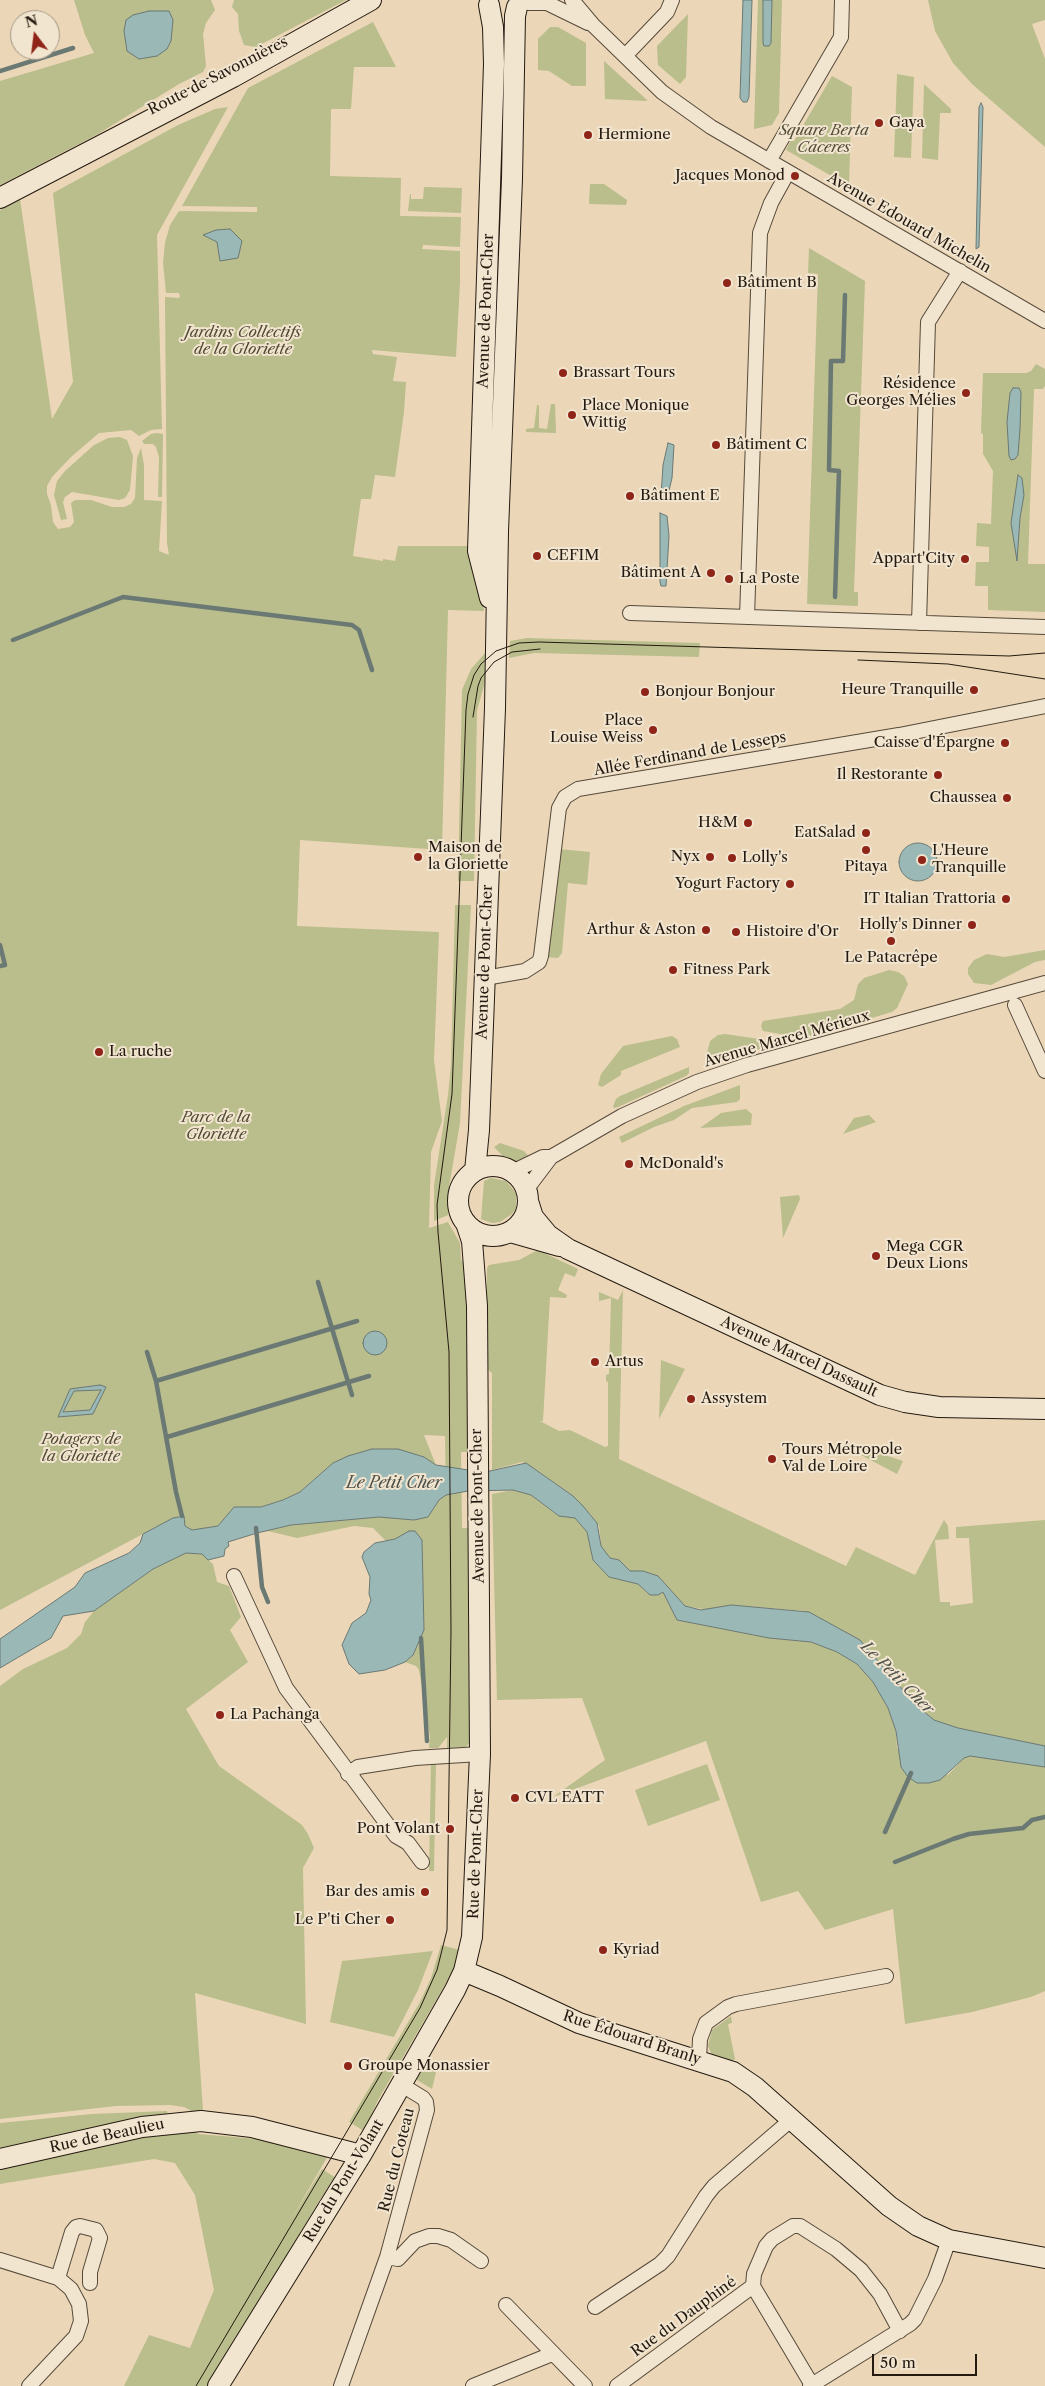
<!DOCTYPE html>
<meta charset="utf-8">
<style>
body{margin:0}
#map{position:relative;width:1045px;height:2386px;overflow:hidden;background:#ebd7b7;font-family:"Libre Caslon Text",serif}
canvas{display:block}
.north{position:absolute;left:10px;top:10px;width:50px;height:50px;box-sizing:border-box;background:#f2e5d0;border:1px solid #a09483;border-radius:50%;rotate:345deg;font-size:14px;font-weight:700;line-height:20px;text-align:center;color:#241a10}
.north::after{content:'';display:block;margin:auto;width:18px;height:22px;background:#8f2418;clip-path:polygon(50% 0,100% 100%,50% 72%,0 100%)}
.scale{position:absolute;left:872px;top:2354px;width:105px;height:22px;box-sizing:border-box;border:2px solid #241a10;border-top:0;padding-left:6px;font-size:15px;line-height:18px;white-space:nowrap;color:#241a10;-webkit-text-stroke:4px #f2e5d0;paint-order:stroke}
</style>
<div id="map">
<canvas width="1045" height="2386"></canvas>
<div class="north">N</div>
<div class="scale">50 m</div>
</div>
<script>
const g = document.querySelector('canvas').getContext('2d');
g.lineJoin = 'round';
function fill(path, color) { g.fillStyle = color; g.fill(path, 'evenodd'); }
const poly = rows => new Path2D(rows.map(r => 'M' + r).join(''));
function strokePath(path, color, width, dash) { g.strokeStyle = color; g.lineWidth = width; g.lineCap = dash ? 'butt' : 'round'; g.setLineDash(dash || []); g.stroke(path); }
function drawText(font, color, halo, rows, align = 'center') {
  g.font = font + ' "Libre Caslon Text",serif'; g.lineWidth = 4; g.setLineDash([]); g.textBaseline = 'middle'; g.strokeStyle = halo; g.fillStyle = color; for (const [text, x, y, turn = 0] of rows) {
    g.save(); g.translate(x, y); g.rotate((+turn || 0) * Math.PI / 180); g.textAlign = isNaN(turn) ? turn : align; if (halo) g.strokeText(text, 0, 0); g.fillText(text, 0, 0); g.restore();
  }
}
const green = poly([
 [74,0,211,0,215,10,206,23,203,34,206,66,203,72,179,84,98,134,0,185,0,81,94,53,85,35],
 [234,0,346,0,256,47,244,45,239,31,238,14,232,7],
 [758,0,782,0,779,113,772,125,754,129],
 [928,0,1045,0,1045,20,1032,24,1045,59,1045,147,972,84,953,63,935,31],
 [688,14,686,77,680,84,658,65,657,46],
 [373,22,396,67,354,67,351,109,331,109,330,176,401,178,400,216,461,217,460,247,423,245,422,249,460,251,460,282,456,357,372,350,373,354,397,357,393,381,406,382,404,412,395,477,375,475,371,499,361,499,353,556,383,561,383,559,395,561,398,546,473,546,484,611,448,610,442,850,300,840,297,926,439,932,434,1060,442,1121,431,1152,429,1228,448,1222,460,1243,461,1260,467,1265,470,1449,468,1452,461,1452,462,1528,471,1528,473,1739,465,1748,447,1749,447,1737,438,1748,429,1748,430,1737,419,1670,416,1666,405,1662,413,1655,424,1630,422,1540,395,1539,386,1541,373,1528,354,1526,297,1538,268,1531,257,1533,291,1525,380,1517,414,1520,428,1517,439,1500,446,1495,445,1436,424,1435,436,1465,424,1457,333,1463,300,1492,283,1500,261,1507,234,1507,218,1526,192,1530,185,1526,183,1516,173,1518,0,1610,0,210,20,199,52,419,73,382,53,193,178,125,215,109,228,107,157,235,162,429,151,430,139,436,131,430,99,433,71,457,52,477,47,486,47,494,51,505,53,522,58,529,70,527,74,522,71,503,75,500,91,500,112,507,124,507,131,504,135,498,137,458,141,448,144,465,144,500,162,501,159,551,169,555,167,543,165,297,179,298,180,296,179,293,166,293,163,263,165,243,170,225,179,211,257,212,257,207,182,206,248,88],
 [550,27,558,27,586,43,586,86,572,86,549,71,538,70,538,39],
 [604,61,647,100,647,101,605,99],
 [897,74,914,77,911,158,894,157],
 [832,76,852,87,849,186,786,150,791,140,794,141],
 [924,84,951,109,951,113,940,113,938,160,922,158],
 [590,184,604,184,627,200,626,205,589,204],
 [424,187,462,188,461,213,408,211,410,194,411,194,411,199,423,199],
 [809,248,865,281,854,592,858,592,858,606,807,604,818,274,808,273],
 [1036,364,1045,369,1045,386,1043,389,1034,389,1028,564,1045,564,1045,612,988,610,988,586,975,586,976,562,989,562,989,547,976,546,977,523,991,524,993,471,983,454,983,434,981,433,983,373,1026,373,1031,371],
 [551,404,555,404,556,433,526,432,526,429,534,428,537,405,539,405,539,428,547,429],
 [157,433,163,434,162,497,158,497,159,457,156,447,153,444,144,444,142,441,151,434],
 [120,437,127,440,133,456,130,490,125,498,119,500,72,492,65,497,63,502,67,519,61,520,54,495,57,481,65,471,94,445,108,438],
 [527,638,700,643,699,657,534,653,509,658,510,641],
 [486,652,486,678,477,711,474,881,458,881,462,690,471,669],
 [559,849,590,852,587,885,568,883,562,953,558,958,546,957],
 [455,905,471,905,460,1123,449,1187,448,1215,434,1221,434,1185,448,1095,451,1065],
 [1045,950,1045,960,1035,962,991,985,974,983,968,974,968,968,974,960,987,954,1004,957],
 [889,970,898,972,904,976,908,984,897,1008,892,1012,804,1038,763,1031,761,1026,763,1021,840,1009,854,1000,858,984,864,978],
 [725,1034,759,1039,763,1042,763,1048,712,1065,709,1064,706,1057,710,1041,718,1035],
 [672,1036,677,1039,680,1047,621,1071,621,1075,602,1087,598,1085,601,1074,623,1046],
 [689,1067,689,1073,686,1076,618,1107,614,1108,613,1106,616,1099,620,1096],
 [740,1085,740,1099,737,1102,692,1108,674,1120,654,1127,622,1143,619,1137,684,1106],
 [746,1109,752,1114,751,1125,700,1128,721,1113],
 [869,1115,876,1122,843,1134,854,1118],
 [500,1143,524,1151,532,1160,517,1162,507,1160,494,1147],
 [491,1178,506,1181,516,1193,516,1208,512,1214,500,1222,492,1223,481,1219,484,1181],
 [799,1195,800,1199,783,1238,780,1197],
 [536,1251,540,1251,578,1269,575,1277,565,1273,558,1290,567,1295,566,1298,550,1297,543,1421,540,1421,559,1431,570,1430,605,1447,608,1446,608,1382,606,1381,606,1375,609,1374,611,1298,599,1301,599,1292,618,1300,623,1290,619,1459,846,1566,856,1547,915,1575,944,1520,948,1526,949,1539,935,1540,940,1602,950,1602,950,1606,973,1603,969,1538,956,1538,956,1527,1045,1520,1045,1746,958,1728,934,1720,839,1629,805,1611,731,1605,709,1610,685,1606,658,1576,643,1571,630,1571,619,1560,610,1558,601,1546,599,1526,591,1515,573,1496,538,1471,522,1462,492,1470,492,1373,487,1369,486,1360,487,1268,489,1265,519,1260],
 [661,1360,685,1369,659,1419],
 [863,1448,903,1461,897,1474,859,1454],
 [513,1490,531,1495,554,1513,575,1518,587,1532,593,1560,609,1577,638,1584,647,1593,659,1594,663,1592,677,1620,769,1638,811,1642,837,1652,857,1664,873,1682,888,1708,896,1731,897,1748,948,1775,964,1758,970,1755,1045,1767,1045,1991,1031,1997,972,2012,905,2024,893,1909,825,1930,798,1891,761,1902,706,1741,553,1797,605,1760,582,1698,497,1700,492,1494],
 [186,1553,202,1554,213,1564,217,1582,229,1586,241,1617,230,1630,248,1662,186,1709,219,1766,302,1825,308,1834,314,1848,303,1868,306,2024,195,1993,203,2111,195,2113,184,2107,170,2105,116,2106,0,2119,0,1686,23,1669,67,1648,81,1634,85,1622,94,1611,153,1569],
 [431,1763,436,1763,434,1871,429,1871],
 [707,1764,720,1800,648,1826,635,1790],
 [441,1945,460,1950,457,1964,378,2100,364,2131,349,2122,420,2002,431,1978],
 [433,1951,418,1990,394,2037,330,2022,342,1961],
 [731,2016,732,2023,728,2024,735,2059,731,2062,712,2055,708,2046,712,2030],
 [424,2065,436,2072,432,2089,417,2080,417,2076],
 [167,2111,169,2123,187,2122,198,2134,257,2139,329,2154,289,2223,322,2169,336,2178,321,2198,208,2386,124,2386,149,2335,190,2348,214,2290,195,2195,175,2163,154,2159,0,2184,0,2123,92,2114]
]);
const water = poly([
 [743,0,752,0,749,97,747,102,743,102,740,98,743,0],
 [763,0,772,0,771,43,769,46,764,46,763,43,763,0],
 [149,11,169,11,173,20,171,41,167,49,157,56,139,59,127,51,124,31,126,20,133,15,149,11],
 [981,103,983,107,979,247,976,249,979,107,981,103],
 [230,229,242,241,238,258,220,261,217,242,203,235,216,230,230,229],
 [1013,388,1019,388,1021,392,1020,429,1018,455,1015,459,1011,460,1009,456,1007,422,1010,393,1013,388],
 [668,443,674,445,672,478,667,499,662,499,661,496,663,465,668,443],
 [1018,475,1022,478,1024,495,1020,518,1017,561,1011,523,1018,475],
 [660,513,667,516,669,536,666,586,661,586,660,582,660,513],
 '899 862a19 19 0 1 1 38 0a19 19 0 1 1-38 0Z',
 '363 1343a12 12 0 1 1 24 0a12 12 0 1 1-24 0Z',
 [100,1385,106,1387,93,1414,58,1417,70,1389,100,1385],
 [101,1390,90,1410,63,1412,74,1391,101,1390],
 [372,1449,398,1449,424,1457,436,1465,468,1470,490,1471,526,1463,573,1496,583,1506,597,1523,601,1546,610,1558,619,1560,630,1571,643,1571,658,1576,685,1606,701,1610,731,1605,809,1612,860,1640,916,1705,934,1720,958,1728,1045,1746,1045,1767,970,1756,964,1758,940,1780,929,1783,917,1783,908,1777,901,1767,896,1731,888,1708,873,1682,857,1664,837,1652,811,1642,769,1638,677,1620,663,1592,658,1595,650,1595,638,1584,609,1577,593,1560,587,1532,575,1518,559,1516,531,1495,513,1490,468,1491,446,1495,439,1500,428,1517,414,1520,379,1517,291,1525,257,1533,228,1542,229,1546,225,1549,224,1556,208,1560,202,1554,186,1553,153,1569,94,1611,63,1616,51,1638,0,1668,0,1639,75,1587,85,1573,129,1553,140,1543,143,1534,173,1518,184,1516,185,1526,192,1530,218,1526,234,1507,261,1507,283,1500,300,1492,333,1463,348,1456,372,1449],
 [409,1531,415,1531,422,1540,424,1630,413,1655,405,1662,385,1670,359,1674,349,1664,342,1645,352,1623,366,1613,371,1600,369,1594,370,1577,362,1557,364,1552,375,1543,395,1539,409,1531]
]);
const stream = poly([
 [0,71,73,48],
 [835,597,839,471,829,470,831,361,843,361,845,295],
 [13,640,123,597,352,625,359,630,372,670],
 [0,945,5,965,0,966],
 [318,1282,352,1395],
 [147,1352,156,1381,176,1492,182,1516],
 [156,1381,357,1321],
 [167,1437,369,1376],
 [256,1528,262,1587,268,1602],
 [421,1638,427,1741],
 [885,1832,911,1773],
 [895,1862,953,1839,969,1834,1023,1828,1032,1820,1045,1817]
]);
const street = poly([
 [572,0,593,25,662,92,711,127,1045,321],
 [528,3,547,3,588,23],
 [625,56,667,12,672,0],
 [769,161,841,37,842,0],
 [630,613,1045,627],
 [747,617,760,233,771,203,788,172],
 [919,623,928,322,960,271],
 [485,978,525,971,539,962,541,956,559,808,565,797,578,789,899,735,1045,706],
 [1015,1005,1045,1071],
 [512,1172,543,1157,551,1157,622,1116,697,1082,747,1065,1045,983],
 [526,1190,551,1157],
 [234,1576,286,1688,396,1836,408,1843,422,1862],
 [348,1774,358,1767,415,1758,480,1754],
 [699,2060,700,2039,706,2023,728,2007,736,2004,886,1976],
 [387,2257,398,2259,415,2241,429,2236,438,2236,451,2240,481,2261],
 [0,2260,58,2278,71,2289,79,2304,81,2321,76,2336,29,2386],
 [58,2278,72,2232,76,2227,80,2226,96,2230,100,2238,90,2272,90,2283],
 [753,2286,754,2274,766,2246,772,2239,793,2226,800,2226,836,2249,861,2270,880,2294,900,2331],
 [753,2286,812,2385],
 [506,2305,585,2386],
 [595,2307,660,2264,668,2256,706,2196,714,2186,792,2119],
 [341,2386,387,2257,427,2110,426,2102,423,2098,400,2084],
 [473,2386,552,2354],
 [617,2386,753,2286],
 [810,2386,910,2324,915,2319,935,2279,949,2240]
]);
const secondary = poly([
 [489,5,493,27,494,64,478,551,490,598],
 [0,198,233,77,371,0],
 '458 1201a35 35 0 1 1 70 0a35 35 0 1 1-70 0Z',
 [475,1171,479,1130,495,708,498,531,512,179,515,16,517,7],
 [528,1201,533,1217,548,1235,568,1249,880,1395,905,1402,939,1407,1045,1409],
 [510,1232,559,1246],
 [464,1971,500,1986,579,2023,733,2072,755,2087,889,2206,918,2226,949,2240,1045,2258],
 [0,2159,142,2127,201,2121,252,2127,361,2155],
 [218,2386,361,2155,455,1990,464,1971,472,1937,480,1754,477,1306,472,1241,466,1223]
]);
const tram = poly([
 [858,660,948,664,1045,679],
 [473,717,478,686,481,678,494,662,512,652,540,649],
 [196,2386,420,2008,437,1970,447,1930,451,1631,449,1352,438,1232,437,1205,452,1094,466,710,468,694,474,675,481,664,496,651,519,643,539,642,1009,656,1045,653]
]);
const markers = [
 [879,123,5,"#8f2418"],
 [588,135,5,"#8f2418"],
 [795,176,5,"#8f2418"],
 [727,283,5,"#8f2418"],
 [563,373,5,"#8f2418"],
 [966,393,5,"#8f2418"],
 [572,415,5,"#8f2418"],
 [716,445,5,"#8f2418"],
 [630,496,5,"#8f2418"],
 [537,556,5,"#8f2418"],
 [965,559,5,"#8f2418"],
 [711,573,5,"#8f2418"],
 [729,579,5,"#8f2418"],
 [974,690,5,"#8f2418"],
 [645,692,5,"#8f2418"],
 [653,730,5,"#8f2418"],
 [1005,743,5,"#8f2418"],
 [938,775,5,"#8f2418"],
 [1007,798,5,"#8f2418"],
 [748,823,5,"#8f2418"],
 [866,833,5,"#8f2418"],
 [866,850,5,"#8f2418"],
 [418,857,5,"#8f2418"],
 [710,857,5,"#8f2418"],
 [732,858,5,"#8f2418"],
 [922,860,5,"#8f2418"],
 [790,884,5,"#8f2418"],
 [1006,899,5,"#8f2418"],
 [972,925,5,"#8f2418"],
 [706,930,5,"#8f2418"],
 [736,932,5,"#8f2418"],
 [891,941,5,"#8f2418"],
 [673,970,5,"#8f2418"],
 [99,1052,5,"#8f2418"],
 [629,1164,5,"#8f2418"],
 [876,1256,5,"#8f2418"],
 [595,1362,5,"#8f2418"],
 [691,1399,5,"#8f2418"],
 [772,1459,5,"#8f2418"],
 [220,1715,5,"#8f2418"],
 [515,1798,5,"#8f2418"],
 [450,1829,5,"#8f2418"],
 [425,1892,5,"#8f2418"],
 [390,1920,5,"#8f2418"],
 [603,1950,5,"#8f2418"],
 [348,2066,5,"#8f2418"]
];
const streetNames = [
 ["Route de Savonnières",218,76,-27],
 ["Avenue Edouard Michelin",909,223,30],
 ["Avenue de Pont-Cher",486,311,-88],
 ["Allée Ferdinand de Lesseps",690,754,-10],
 ["Avenue de Pont-Cher",485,962,-88],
 ["Avenue Marcel Mérieux",787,1039,-16],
 ["Avenue Marcel Dassault",799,1357,25],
 ["Avenue de Pont-Cher",478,1506,-91],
 ["Rue de Pont-Cher",476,1854,-88],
 ["Rue Édouard Branly",632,2038,18],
 ["Rue de Beaulieu",107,2136,-12],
 ["Rue du Coteau",397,2160,-76],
 ["Rue du Pont-Volant",344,2181,-59],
 ["Rue du Dauphiné",684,2317,-36]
];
const poiNames = [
 ["Gaya",889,123],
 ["Hermione",598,135],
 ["Jacques Monod",785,176,"right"],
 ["Bâtiment B",737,283],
 ["Brassart Tours",573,373],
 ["Résidence",956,384,"right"],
 ["Georges Mélies",956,401,"right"],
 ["Place Monique",582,406],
 ["Wittig",582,423],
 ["Bâtiment C",726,445],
 ["Bâtiment E",640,496],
 ["CEFIM",547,556],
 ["Appart'City",955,559,"right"],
 ["Bâtiment A",701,573,"right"],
 ["La Poste",739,579],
 ["Heure Tranquille",964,690,"right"],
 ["Bonjour Bonjour",655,692],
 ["Place",643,721,"right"],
 ["Louise Weiss",643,738,"right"],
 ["Caisse d'Épargne",995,743,"right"],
 ["Il Restorante",928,775,"right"],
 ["Chaussea",997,798,"right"],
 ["H&M",738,823,"right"],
 ["EatSalad",856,833,"right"],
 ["Maison de",428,848],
 ["la Gloriette",428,865],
 ["L'Heure",932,851],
 ["Tranquille",932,868],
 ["Nyx",700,857,"right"],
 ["Lolly's",742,858],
 ["Pitaya",866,867,"center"],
 ["Yogurt Factory",780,884,"right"],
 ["IT Italian Trattoria",996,899,"right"],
 ["Holly's Dinner",962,925,"right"],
 ["Arthur & Aston",696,930,"right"],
 ["Histoire d'Or",746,932],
 ["Le Patacrêpe",891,958,"center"],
 ["Fitness Park",683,970],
 ["La ruche",109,1052],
 ["McDonald's",639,1164],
 ["Mega CGR",886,1247],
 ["Deux Lions",886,1264],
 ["Artus",605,1362],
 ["Assystem",701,1399],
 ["Tours Métropole",782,1450],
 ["Val de Loire",782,1467],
 ["La Pachanga",230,1715],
 ["CVL EATT",525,1798],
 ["Pont Volant",440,1829,"right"],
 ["Bar des amis",415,1892,"right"],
 ["Le P'ti Cher",380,1920,"right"],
 ["Kyriad",613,1950],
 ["Groupe Monassier",358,2066]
];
const parkNames = [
 ["Square Berta",824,131],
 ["Cáceres",824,148],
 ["Jardins Collectifs",243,333],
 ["de la Gloriette",243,350],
 ["Parc de la",216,1118],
 ["Gloriette",216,1135],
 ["Potagers de",81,1440],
 ["la Gloriette",81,1457]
];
const waterNames = [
 ["Le Petit Cher",394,1483],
 ["Le Petit Cher",897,1678,45]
];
fill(green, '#babd8c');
fill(water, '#9ab8b6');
strokePath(water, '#6b7974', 1);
strokePath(stream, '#6b7974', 4.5);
strokePath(street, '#56493a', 16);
strokePath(secondary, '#241a10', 22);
strokePath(street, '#f2e5d0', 14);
strokePath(secondary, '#f2e5d0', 20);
strokePath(tram, '#241a10', 1);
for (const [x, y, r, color] of markers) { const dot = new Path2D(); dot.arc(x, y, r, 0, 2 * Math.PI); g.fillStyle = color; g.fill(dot); strokePath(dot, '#f2e5d0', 2); }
drawText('15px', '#241a10', '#f2e5d0', streetNames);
drawText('15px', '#241a10', '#f2e5d0', poiNames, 'left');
drawText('italic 15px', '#514b35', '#f2e5d0', parkNames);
drawText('italic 16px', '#4d514a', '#f2e5d0', waterNames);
</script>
